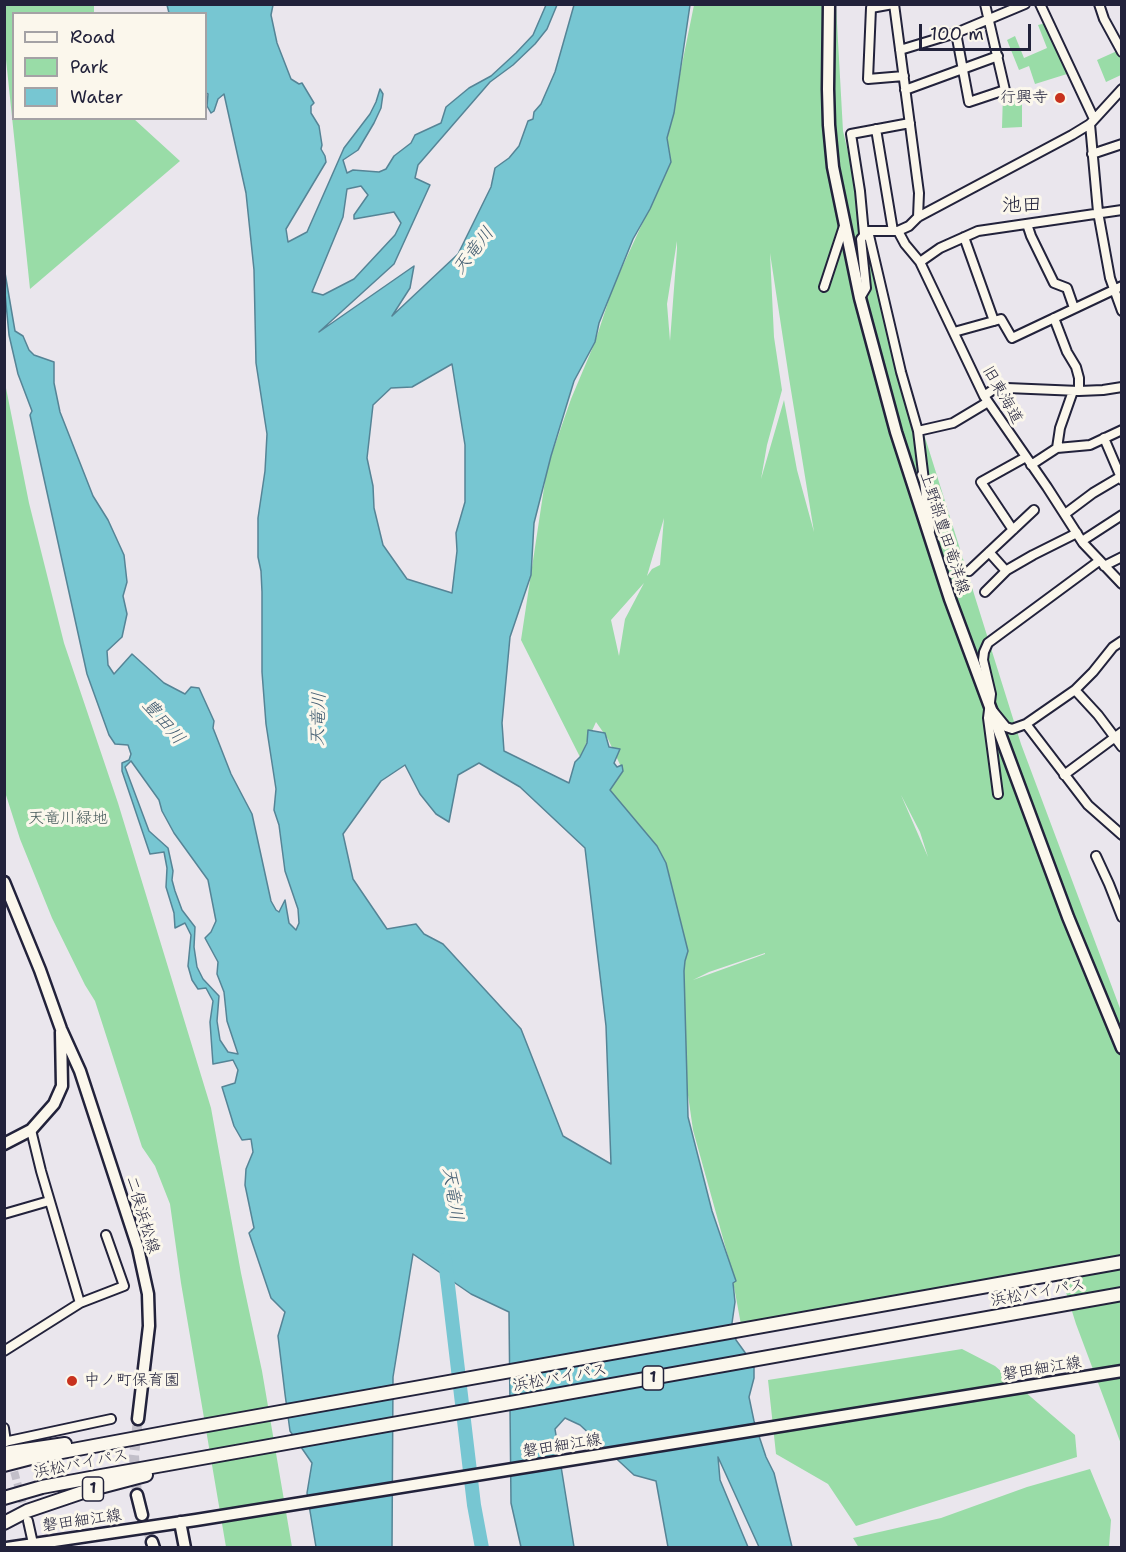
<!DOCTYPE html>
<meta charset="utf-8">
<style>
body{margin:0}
#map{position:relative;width:1126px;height:1552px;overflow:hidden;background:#eae6ed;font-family:"Shantell Sans",sans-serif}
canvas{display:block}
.frame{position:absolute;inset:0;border:6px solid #22223b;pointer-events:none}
.legend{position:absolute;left:12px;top:12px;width:195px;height:108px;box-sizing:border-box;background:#fbf7ec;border:2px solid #a4a2a5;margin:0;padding:8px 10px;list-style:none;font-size:18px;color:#22223b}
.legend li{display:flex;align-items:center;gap:12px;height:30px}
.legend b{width:30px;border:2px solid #a4a2a5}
.scale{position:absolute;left:919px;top:24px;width:112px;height:27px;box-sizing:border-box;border:3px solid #22223b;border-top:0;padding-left:8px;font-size:18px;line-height:21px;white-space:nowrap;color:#22223b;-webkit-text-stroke:4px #fbf7ec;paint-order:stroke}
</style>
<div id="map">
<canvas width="1126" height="1552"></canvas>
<div class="frame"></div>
<ul class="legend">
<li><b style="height:8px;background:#fbf7ec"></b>Road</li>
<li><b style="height:16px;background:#99dca7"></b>Park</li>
<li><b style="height:16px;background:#77c6d2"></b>Water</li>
</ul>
<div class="scale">100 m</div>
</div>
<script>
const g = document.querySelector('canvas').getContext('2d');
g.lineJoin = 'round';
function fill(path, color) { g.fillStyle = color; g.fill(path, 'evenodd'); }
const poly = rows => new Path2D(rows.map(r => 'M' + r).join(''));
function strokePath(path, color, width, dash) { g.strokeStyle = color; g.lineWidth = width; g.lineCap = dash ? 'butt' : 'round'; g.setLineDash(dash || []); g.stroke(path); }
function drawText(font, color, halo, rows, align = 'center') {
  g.font = font + ' "Shantell Sans","Klee One",sans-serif'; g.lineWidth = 6; g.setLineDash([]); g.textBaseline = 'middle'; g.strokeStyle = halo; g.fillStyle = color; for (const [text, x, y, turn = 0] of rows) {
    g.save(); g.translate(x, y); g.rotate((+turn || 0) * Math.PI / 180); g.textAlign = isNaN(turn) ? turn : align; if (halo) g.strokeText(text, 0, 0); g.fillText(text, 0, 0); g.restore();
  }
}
const green = poly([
 [4,5,94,5,94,13,14,14,14,118,134,119,180,161,30,289,5,50],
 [694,5,836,5,843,131,887,316,1021,744,1121,1011,1121,1444,1076,1324,1060,1273,742,1330,729,1260,693,1130,686,1081,683,931,610,790,623,771,608,739,596,722,580,757,521,640,547,468,571,399,595,342,613,287,667,170,667,138],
 [677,241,677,249,670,341,667,304],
 [770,253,789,378,814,532,797,470,784,400,761,479,767,445,782,390,774,337],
 [664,518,660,565,652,569,647,576],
 [644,583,625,619,619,656,611,620],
 [901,795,920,832,928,857],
 [765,953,765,954,693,980,709,972],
 [1046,23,1067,74,1035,84,1029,66,1019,70,1007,40,1015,36,1024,58,1047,48,1038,25],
 [1117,51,1121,59,1121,75,1106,82,1097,60],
 [1022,92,1022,127,1002,128,1003,93],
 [4,378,29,503,64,643,118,803,211,1108,241,1273,262,1371,292,1547,226,1547,181,1283,170,1204,155,1166,142,1147,95,1001,85,985,52,918,20,839,5,792],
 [962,1349,995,1366,1075,1435,1077,1457,856,1526,828,1484,776,1454,768,1380],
 [1090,1469,1111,1520,1109,1547,859,1548,853,1538,941,1518,1027,1487]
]);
const water = poly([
 [167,5,273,5,271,15,277,43,291,79,299,84,302,83,314,103,311,106,311,113,319,126,322,145,321,149,325,156,326,162,286,229,288,242,307,232,344,148,370,114,376,102,380,89,383,94,381,108,374,123,358,150,343,160,347,173,353,170,379,172,386,169,394,156,411,143,415,135,441,123,446,107,469,88,491,76,516,53,533,35,546,5,557,5,547,29,535,44,513,65,490,82,418,165,415,178,430,185,394,264,319,332,414,266,410,288,392,316,458,254,491,187,495,168,509,158,519,146,528,121,533,119,534,112,541,104,555,72,574,5,690,5,674,113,667,138,671,162,650,209,633,239,599,323,595,342,574,381,551,456,534,523,531,575,510,637,502,723,504,751,569,783,575,762,580,757,587,743,588,730,605,733,609,747,620,749,614,763,617,767,622,765,623,771,610,790,657,846,666,863,688,951,685,961,684,971,688,1117,712,1211,736,1281,733,1283,735,1302,732,1323,736,1340,754,1365,754,1378,749,1397,754,1421,766,1457,774,1473,792,1547,759,1547,718,1457,720,1480,748,1547,668,1547,656,1481,634,1475,580,1425,565,1418,555,1429,574,1547,521,1547,511,1503,509,1312,471,1294,413,1254,393,1377,392,1547,316,1547,307,1493,312,1463,290,1431,285,1394,278,1336,285,1312,271,1298,249,1233,254,1228,245,1185,246,1169,253,1152,251,1139,242,1140,234,1126,222,1087,235,1083,238,1070,233,1060,213,1064,210,1022,213,1001,206,988,198,989,192,980,188,966,191,935,185,923,175,928,174,913,166,887,167,868,164,852,150,854,122,771,122,763,129,760,131,754,128,745,115,744,109,735,87,674,30,415,32,411,18,374,9,335,5,293,4,267,15,331,23,336,29,350,34,355,54,362,54,383,60,412,93,496,108,520,124,555,127,582,123,596,127,614,122,637,107,651,108,665,114,674,132,654,164,683,185,694,191,687,199,688,214,721,213,728,231,774,252,814,271,901,276,910,279,912,285,900,289,923,296,930,299,923,298,909,285,871,279,825,274,810,276,789,266,724,262,672,262,592,261,571,258,557,258,518,265,471,267,434,256,363,254,270,246,193,224,94,218,99,214,111,211,113,207,106,208,94,206,93,206,14,169,13,167,5],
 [361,186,368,195,354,215,354,219,394,212,401,223,395,235,354,279,323,295,312,292,343,217,347,189,361,186],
 [452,364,465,445,465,502,456,533,457,551,452,593,407,579,383,545,374,508,373,486,367,458,373,405,391,388,412,387,452,364],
 [131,761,159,800,162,811,174,833,208,880,216,921,211,932,205,938,218,962,217,974,224,992,227,1021,238,1054,228,1052,220,1040,217,1021,219,996,203,979,197,967,194,947,195,927,182,910,175,891,172,880,173,871,168,848,149,831,125,767,131,761],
 [479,763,520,787,585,848,606,1026,611,1164,563,1136,521,1029,443,944,424,934,416,924,387,929,353,879,343,834,381,781,405,765,420,794,436,814,449,822,458,775,479,763]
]);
const river = poly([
 [445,1260,474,1505,482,1548]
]);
const minorTunnel = poly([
 [11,1460,26,1515]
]);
const secondaryTunnel = poly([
 [137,1495,134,1456,138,1419],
 [142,1515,152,1542]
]);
const minor = poly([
 [893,4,871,8,868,79,904,76],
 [894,4,919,193,918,217],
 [1040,4,1094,119],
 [1099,4,1104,19,1122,52],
 [956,33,969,102,1005,90,985,4],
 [900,50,956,33,1025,4],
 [905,90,998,56],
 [1090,124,1098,212,1110,278,1122,311],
 [876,129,893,231],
 [1092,154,1122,144],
 [1027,224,1031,236,1054,283,1067,288,1074,308],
 [868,231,901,372,918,431,930,530],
 [868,231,898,231,909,226,918,217,1072,135,1090,124,1122,89],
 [898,231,905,244,920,262,984,396,1047,487,1083,543,1122,584],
 [864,234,860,191,851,134,910,123],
 [964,237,994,321],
 [920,262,940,248,978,231,1122,210],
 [824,287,844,226],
 [860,298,866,288,861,239,867,232],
 [1054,318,1067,352,1076,367,1079,378,1079,391],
 [954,332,1001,319,1012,338,1122,286],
 [984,396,994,389,1007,388,1079,391,1103,390,1122,387],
 [918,431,953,423,988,402],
 [1104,438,1122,480],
 [1057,448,1060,428,1073,391],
 [1031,465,1057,448,1090,445,1122,430],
 [1065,514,1093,493,1120,477],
 [1013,530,981,482,1026,457],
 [1082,541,1122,515],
 [989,552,1006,571],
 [1104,566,1122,557],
 [969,571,1034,510],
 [985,592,1007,570,1033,555,1077,533],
 [1075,690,1098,715,1122,747],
 [993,711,1006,727,1012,729,1026,724,1075,690,1093,672,1113,647,1122,641],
 [1026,724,1088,805,1122,835],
 [1064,775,1122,732],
 [998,794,988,718,991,694,983,660,984,652,988,643,1099,561],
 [1096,856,1109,884,1122,917],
 [31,1130,41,1171,80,1303],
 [4,1214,49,1201],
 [4,1351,80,1303,124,1286,106,1235],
 [4,1428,6,1442],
 [4,1442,111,1419],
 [28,1521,32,1539]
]);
const secondary = poly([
 [829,4,828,89,829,125,833,167,860,298,896,432,950,599,1068,917,1122,1048],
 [4,882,40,970,61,1029,80,1071,138,1248,148,1294,149,1326,138,1419],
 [4,1144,31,1130,54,1104,62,1086,61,1032],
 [137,1495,142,1515],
 [180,1522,185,1548],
 [152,1542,154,1548],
 [7,1548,196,1520,1122,1371]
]);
const trunk = poly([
 [4,1453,65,1444],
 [4,1465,35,1457,185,1429,1122,1262],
 [4,1498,42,1487,101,1476,1122,1294],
 [4,1523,27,1511,89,1490,146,1475]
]);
const markers = [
 [1060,98,6,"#c8321e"],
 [72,1381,6,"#c8321e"]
];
const shields = [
 [653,1378,21],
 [93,1489,21]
];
const shieldNames = [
 ["1",653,1378],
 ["1",93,1489]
];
const poiNames = [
 ["行興寺",1048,98],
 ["中ノ町保育園",84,1381,"left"]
];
const streetNames = [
 ["旧東海道",1002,395,60],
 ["上野部豊田竜洋線",944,533,72],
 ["二俣浜松線",142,1215,73],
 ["浜松バイパス",1038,1293,-10],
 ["磐田細江線",1042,1369,-9],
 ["浜松バイパス",560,1378,-10],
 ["磐田細江線",562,1446,-9],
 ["浜松バイパス",81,1464,-11],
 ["磐田細江線",82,1521,-8]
];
const parkNames = [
 ["天竜川緑地",68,819]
];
const waterNames = [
 ["天竜川",474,251,-52],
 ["天竜川",319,719,-88],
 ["豊田川",163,722,49],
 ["天竜川",452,1194,81]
];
const quarterNames = [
 ["池田",1022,206]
];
fill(green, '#99dca7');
fill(water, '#77c6d2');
strokePath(water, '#558496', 1.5);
strokePath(river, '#77c6d2', 14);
strokePath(minorTunnel, '#c2bfc9', 8, [8, 4]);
strokePath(secondaryTunnel, '#c2bfc9', 10, [10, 5]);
strokePath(minor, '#22223b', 12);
strokePath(secondary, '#22223b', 15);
strokePath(trunk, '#22223b', 16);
strokePath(minor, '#fbf7ec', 8);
strokePath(secondary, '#fbf7ec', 10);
strokePath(trunk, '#fbf7ec', 12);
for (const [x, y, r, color] of markers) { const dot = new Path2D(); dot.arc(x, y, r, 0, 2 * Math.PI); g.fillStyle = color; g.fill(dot); strokePath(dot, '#fbf7ec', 2); }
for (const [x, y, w] of shields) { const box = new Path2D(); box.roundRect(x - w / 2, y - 12, w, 24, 4.5); g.fillStyle = '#fbf7ec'; g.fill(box); strokePath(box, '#22223b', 1.5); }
drawText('bold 15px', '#22223b', null, shieldNames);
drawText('16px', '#22223b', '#fbf7ec', poiNames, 'right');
drawText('16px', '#22223b', '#fbf7ec', streetNames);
drawText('16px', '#465a5b', '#fbf7ec', parkNames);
drawText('italic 18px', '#405b70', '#fbf7ec', waterNames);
drawText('20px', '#22223b', '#fbf7ec', quarterNames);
</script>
